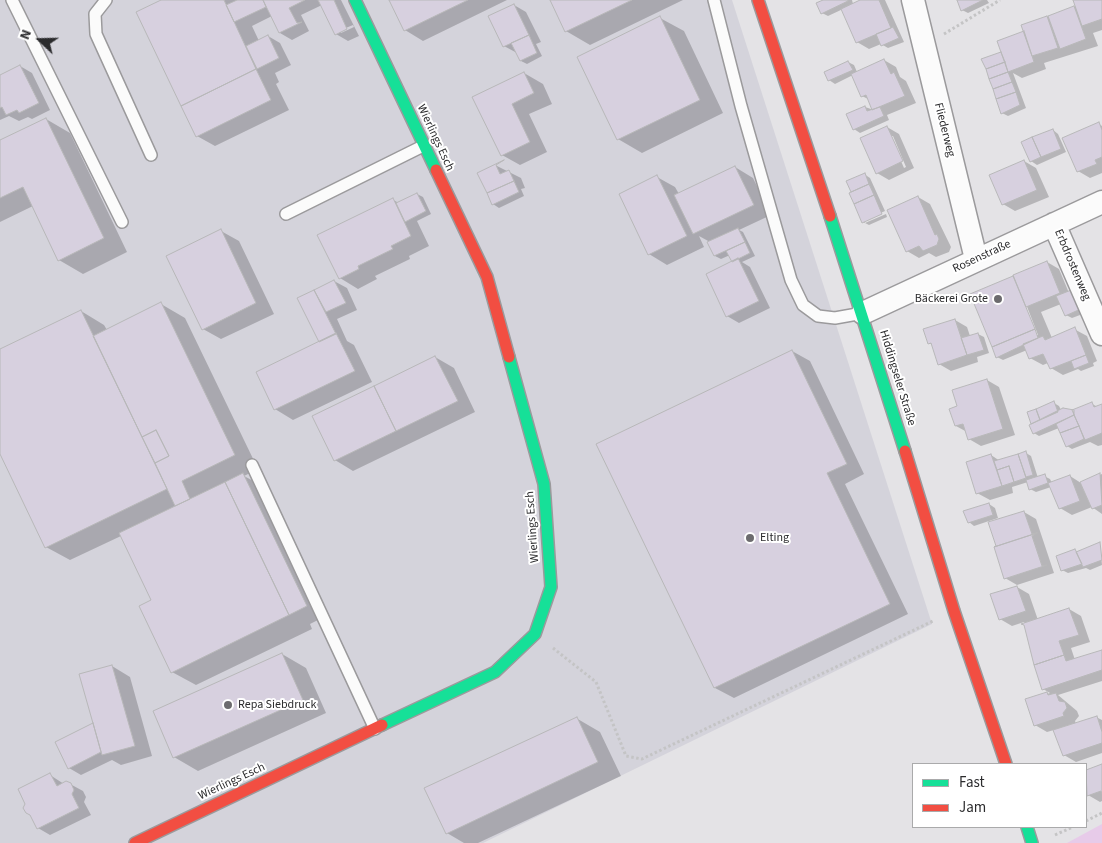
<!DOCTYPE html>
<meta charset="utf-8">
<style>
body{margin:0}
#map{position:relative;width:1102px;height:843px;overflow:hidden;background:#e4e3e6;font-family:"Source Sans 3",sans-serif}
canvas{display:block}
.legend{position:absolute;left:912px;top:763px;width:175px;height:65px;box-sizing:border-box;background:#fff;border:1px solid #aaaaab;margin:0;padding:6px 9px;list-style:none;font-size:15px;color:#2b2b2d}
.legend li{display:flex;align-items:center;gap:10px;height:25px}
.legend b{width:25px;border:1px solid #aaaaab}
.north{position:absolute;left:15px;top:15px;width:50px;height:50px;-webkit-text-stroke:4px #fff;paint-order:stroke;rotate:291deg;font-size:14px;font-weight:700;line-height:20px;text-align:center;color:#2b2b2d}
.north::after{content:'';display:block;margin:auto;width:18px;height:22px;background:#2b2b2d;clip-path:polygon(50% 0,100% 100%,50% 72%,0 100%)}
</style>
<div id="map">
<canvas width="1102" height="843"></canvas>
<ul class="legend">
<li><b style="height:6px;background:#16e098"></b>Fast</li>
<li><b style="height:6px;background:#f24e42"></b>Jam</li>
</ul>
<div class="north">N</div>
</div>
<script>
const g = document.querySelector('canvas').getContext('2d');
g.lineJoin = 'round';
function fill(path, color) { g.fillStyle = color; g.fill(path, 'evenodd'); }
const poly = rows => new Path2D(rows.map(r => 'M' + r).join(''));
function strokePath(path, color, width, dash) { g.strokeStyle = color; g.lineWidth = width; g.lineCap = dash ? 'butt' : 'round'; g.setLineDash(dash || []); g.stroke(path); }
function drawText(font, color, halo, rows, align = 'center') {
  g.font = font + ' "Source Sans 3",sans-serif'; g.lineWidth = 4; g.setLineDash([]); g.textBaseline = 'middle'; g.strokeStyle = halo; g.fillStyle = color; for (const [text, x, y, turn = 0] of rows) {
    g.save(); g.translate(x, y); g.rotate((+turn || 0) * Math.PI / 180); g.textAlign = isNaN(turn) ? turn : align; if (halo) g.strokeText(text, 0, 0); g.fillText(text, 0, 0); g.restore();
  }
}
const built = poly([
 [0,0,732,0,932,624,483,843,0,843]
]);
const green = poly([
 [1102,824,1102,843,1067,843]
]);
const shadow = poly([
 [164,0,341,0,359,36,348,41,336,34,322,5,301,15,309,31,292,40,280,33,272,16,252,26,259,41,268,36,280,43,291,65,275,73,279,82,276,84,289,110,215,146,197,136],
 [353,25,354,27,341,33,341,30],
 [390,0,507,0,423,41,405,30],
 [551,0,683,0,590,45,566,31],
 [825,0,852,0,853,4,863,0,885,0,904,42,888,48,881,44,869,49,857,42,843,9,828,16,822,13],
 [959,0,987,0,989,3,968,13,962,10],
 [1074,0,1102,0,1102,30,1093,33,1098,46,1044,63,1046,69,1022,78,1013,73,1026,108,1008,116,1002,113,1003,52,1025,32,1023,26,1076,6],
 [514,5,526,12,541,42,536,44,542,56,527,64,521,61,517,53,504,46],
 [660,18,684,31,723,113,642,153,618,139],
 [884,60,896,67,900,77,906,81,916,103,887,115,889,120,860,133,854,129,865,107,874,110,870,100,862,96,853,75,835,84,829,80,848,62,854,65,857,72],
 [20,66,32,73,50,110,32,119,28,117,19,121,9,116,0,120,0,76],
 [524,73,543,84,552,104,529,114,547,152,520,165,502,155,474,98],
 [46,119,70,133,127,252,83,274,59,260,33,206,0,222,0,142],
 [1099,124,1102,126,1102,173,1090,178,1078,171],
 [887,127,899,134,914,168,889,180,877,173],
 [890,136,893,136,906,167,904,168],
 [1053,130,1058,134,1066,152,1037,165,1031,161],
 [1024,161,1036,168,1049,197,1015,211,1003,204,991,176],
 [495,165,521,178,525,188,521,189,524,196,499,208,493,204,479,173],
 [735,167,753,178,771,215,739,230,743,232,755,256,742,262,750,267,770,308,739,323,727,316,733,262,730,255,721,259,715,256,710,242,699,236,704,247,667,265,649,254,657,177,675,187,679,194],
 [864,174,870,178,885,211,865,220,865,223,886,214,887,217,869,225,863,222,848,182],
 [417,194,423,197,431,214,417,221,429,246,409,256,410,259,375,276,377,279,358,289,340,278,393,200,399,203],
 [918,197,930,204,951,247,949,252,936,257,929,253,919,258,907,251],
 [221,231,239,241,274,314,221,339,203,329],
 [1047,262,1059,269,1069,293,1088,312,1072,318,1066,315,1061,304,1041,312,1052,338,1074,329,1087,336,1097,361,1093,363,1094,366,1081,371,1078,369,1063,375,1051,368,1048,363,1043,365,1030,358,1027,350,1003,360,997,357,972,294],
 [1018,291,1021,291,1038,335,1036,335],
 [334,281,347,288,357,310,337,319,347,341,354,345,372,382,293,420,275,409,321,342,299,298],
 [161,304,185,318,258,469,244,476,261,485,324,617,310,624,312,629,196,685,172,672,152,601,121,536,70,560,46,547,0,451,0,350,81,311,104,325,107,330],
 [955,320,967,327,970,336,978,334,984,337,989,353,977,357,978,362,951,371,939,364,933,345,929,343],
 [792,351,810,361,864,474,845,484,908,614,734,698,715,688,598,444],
 [435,357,454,368,475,412,353,471,335,460],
 [987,380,999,387,1015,435,981,446,969,439,967,432,956,426,959,407],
 [1054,403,1059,406,1061,410,1072,412,1092,404,1098,407,1102,405,1102,445,1098,446,1090,442,1072,449,1067,446,1059,428,1039,436,1034,433],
 [1026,453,1031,456,1038,478,1044,476,1050,479,1052,483,1070,476,1081,483,1102,474,1102,514,1092,507,1072,515,1060,508,1051,487,1036,492,1030,489,1028,482,1012,487,1013,493,990,500,977,493,991,455,1000,461],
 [989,504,995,508,998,518,974,526,969,522],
 [1024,512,1036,519,1054,573,1017,585,1005,578],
 [1100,543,1102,565,1090,570,1086,568,1068,573,1062,570,1075,551,1078,552],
 [1017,587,1029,594,1038,620,1069,609,1081,616,1090,642,1071,648,1075,660,1102,651,1102,681,1058,695,1077,711,1079,716,1075,721,1076,724,1096,717,1102,720,1102,753,1076,762,1064,755,1054,730,1047,732,1035,725,1027,700,1050,693,1043,689,1024,622,1012,626,1000,619,992,595],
 [282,654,306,668,326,713,198,771,174,757],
 [112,666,130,677,152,756,121,765,112,760,81,775,69,768,93,724],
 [576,718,600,732,621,776,478,843,464,843,447,833],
 [1102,765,1102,801,1100,802,1088,795,1086,771],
 [50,775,64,784,70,784,83,791,86,797,84,802,91,815,50,835,38,828]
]);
const building = poly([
 [161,0,224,0,256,69,181,106,136,12,161,0],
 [237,0,263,0,266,7,234,22,226,5,237,0],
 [263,0,305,0,289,8,297,23,302,22,279,33,263,0],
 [318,0,334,0,347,29,335,35,318,0],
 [389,0,468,0,404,31,389,0],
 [550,0,632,0,565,32,550,0],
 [823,0,848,0,848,1,821,14,816,3,823,0],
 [860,0,879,0,891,28,856,43,841,9,860,0],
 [957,0,983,0,961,11,957,0],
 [1073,0,1102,0,1102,19,1082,26,1073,0],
 [514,4,529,35,503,47,488,16,514,4],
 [1074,6,1086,39,1060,49,1048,16,1074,6],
 [660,16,700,100,617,140,577,57,660,16],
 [1047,16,1058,48,1032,56,1021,25,1047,16],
 [893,27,899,38,881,46,876,34,893,27],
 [1024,31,1034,62,1008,72,997,41,1024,31],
 [268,35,279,58,257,69,246,46,268,35],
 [529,35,537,53,520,61,511,43,529,35],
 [1001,52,1005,62,986,69,981,59,1001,52],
 [884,59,891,74,894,72,905,96,872,110,866,95,861,97,851,74,884,59],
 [848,61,853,70,828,81,824,72,848,61],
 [1005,62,1008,72,989,79,986,69,1005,62],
 [20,65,39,103,19,113,17,110,6,115,2,107,0,108,0,75,20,65],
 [256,69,271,100,196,137,181,106,256,69],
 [524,72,534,93,512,104,530,142,501,156,472,97,524,72],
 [1008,72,1012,82,993,89,989,79,1008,72],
 [1012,82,1016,92,996,99,993,89,1012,82],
 [1016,92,1020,105,1001,114,996,99,1016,92],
 [865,106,867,111,880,107,884,116,853,130,846,114,865,106],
 [46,118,104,238,58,261,23,187,0,198,0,140,46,118],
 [1099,122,1102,130,1102,157,1095,160,1097,164,1077,172,1062,138,1099,122],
 [887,126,903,161,876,174,860,138,887,126],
 [1053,129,1061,149,1041,157,1032,137,1053,129],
 [1032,137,1041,157,1030,162,1021,142,1032,137],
 [504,160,496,165,500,174,509,170,514,181,487,193,477,173,504,160],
 [1024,160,1037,190,1002,205,989,175,1024,160],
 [735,166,754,205,693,234,674,195,735,166],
 [865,173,869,184,851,192,846,181,865,173],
 [657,175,687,236,648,255,619,194,657,175],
 [514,181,519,192,492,205,487,193,514,181],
 [869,184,874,195,854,204,849,193,869,184],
 [417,193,426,211,405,222,396,203,417,193],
 [874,195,882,214,862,223,854,204,874,195],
 [918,196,935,235,937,234,939,239,937,245,923,251,919,246,906,252,887,210,918,196],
 [393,198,411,236,391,246,393,249,358,266,359,269,339,279,317,235,393,198],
 [738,228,745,242,714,256,707,242,738,228],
 [221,229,256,303,202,330,166,256,221,229],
 [745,242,750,253,732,262,726,251,745,242],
 [738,258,759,301,726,317,706,274,738,258],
 [1047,261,1060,293,1026,307,1013,275,1047,261],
 [1013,276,1035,329,992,347,970,294,1013,276],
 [334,280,346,303,326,312,314,290,334,280],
 [1074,289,1083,308,1065,316,1056,296,1074,289],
 [314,290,336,334,319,342,297,298,314,290],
 [161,302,235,455,182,481,190,499,175,506,155,463,169,456,156,430,142,437,93,336,161,302],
 [81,310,167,489,45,548,0,454,0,349,81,310],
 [955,319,967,355,938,365,931,343,928,344,923,329,955,319],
 [1075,327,1086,355,1050,369,1043,354,1029,359,1023,344,1043,336,1045,340,1075,327],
 [1035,329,1038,338,996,358,992,347,1035,329],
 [336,333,355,371,274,410,256,372,336,333],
 [978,333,984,350,967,355,961,338,978,333],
 [792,350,847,464,827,473,890,604,714,688,596,444,792,350],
 [1086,355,1089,363,1074,369,1071,361,1086,355],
 [435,356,458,401,396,431,374,386,435,356],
 [987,379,1003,429,968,440,963,424,955,426,949,409,957,406,952,390,987,379],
 [374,386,396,431,334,461,312,416,374,386],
 [1054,401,1058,412,1040,420,1036,409,1054,401],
 [1092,402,1094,407,1102,404,1102,433,1085,440,1072,410,1092,402],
 [1063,408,1074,410,1074,415,1033,434,1029,425,1063,408],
 [1036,409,1040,420,1031,424,1027,412,1036,409],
 [1074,415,1079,426,1060,433,1056,424,1074,415],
 [1079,426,1084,439,1066,447,1060,433,1079,426],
 [156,430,169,456,155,463,142,437,156,430],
 [1026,451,1033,475,1026,477,1018,454,1026,451],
 [991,454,1002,486,976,494,966,462,991,454],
 [1018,454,1026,478,1014,482,1009,466,997,470,994,461,1018,454],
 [1009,466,1014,482,1002,486,997,470,1009,466],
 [243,473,307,606,289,615,225,482,243,473],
 [1100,473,1102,505,1092,509,1080,482,1100,473],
 [1045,474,1048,483,1029,490,1026,480,1045,474],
 [1070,475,1080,501,1059,509,1048,483,1070,475],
 [225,482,289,615,171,673,139,606,151,600,119,533,225,482],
 [989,503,993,515,968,523,963,511,989,503],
 [1024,511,1032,534,1037,533,994,547,996,546,988,522,1024,511],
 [1037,533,1032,536,1042,566,1047,565,1004,579,994,547,1037,533],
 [1100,542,1102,560,1083,567,1076,552,1100,542],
 [1075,549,1082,564,1061,571,1056,556,1075,549],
 [1017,586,1026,611,999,620,990,594,1017,586],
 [1069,608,1079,635,1059,641,1064,655,1034,665,1024,625,1021,624,1069,608],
 [1102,650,1102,670,1042,690,1034,665,1064,655,1066,661,1102,650],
 [282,653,303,700,173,758,153,711,282,653],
 [112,665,135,746,102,755,79,674,112,665],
 [1047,692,1048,695,1056,693,1059,701,1065,702,1067,708,1063,713,1064,716,1034,726,1025,699,1047,692],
 [1097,716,1102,732,1102,743,1063,756,1053,730,1097,716],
 [577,717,598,762,446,834,424,788,577,717],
 [93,723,101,752,68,769,55,742,93,723],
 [1102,764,1102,794,1101,791,1087,796,1086,770,1102,764],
 [50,773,57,786,66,781,71,783,74,790,72,794,79,808,37,829,30,815,26,813,23,808,25,804,18,789,50,773]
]);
const path = poly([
 [944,34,1000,0],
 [553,648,596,682,626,756,642,759,933,621],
 [1086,821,1102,813],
 [1055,835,1073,827]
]);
const lane = poly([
 [12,0,122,222],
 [106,0,95,14,96,34,151,155],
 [714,0,741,106,791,280,803,305,818,316,835,318,863,313],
 [286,214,423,146],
 [252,465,375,729]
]);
const street = poly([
 [913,0,976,259],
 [1054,224,1102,334],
 [863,313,1102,202]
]);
const fast = poly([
 [355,0,436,170],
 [830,216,905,451],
 [382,725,495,672,535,634,551,587,544,484,509,357],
 [1027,827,1032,843]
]);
const jam = poly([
 [758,0,830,216],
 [436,170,487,277,509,357],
 [905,451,954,611,1006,764],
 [135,843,382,725]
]);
const markers = [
 [998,299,5,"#6c6b6e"],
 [750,538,5,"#6c6b6e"],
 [228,705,5,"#6c6b6e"]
];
const streetNames = [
 ["Fliederweg",944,130,76],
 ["Wierlings Esch",435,138,65],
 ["Rosenstraße",982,257,-25],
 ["Erbdrostenweg",1072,265,67],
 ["Hiddingseler Straße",897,378,73],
 ["Wierlings Esch",533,527,-94],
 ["Wierlings Esch",232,782,-25]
];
const poiNames = [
 ["Bäckerei Grote",988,299,"right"],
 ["Elting",760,538],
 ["Repa Siebdruck",238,705]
];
fill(built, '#d4d3db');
fill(green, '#e7cbe9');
fill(shadow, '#0003');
fill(building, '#d7d0df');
strokePath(building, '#b8b8b9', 1);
strokePath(lane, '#9b9a9c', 14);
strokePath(street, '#9b9a9c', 25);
strokePath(fast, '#9b9a9c', 14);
strokePath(jam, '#9b9a9c', 14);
strokePath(path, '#c4c4c5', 3, [2.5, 2.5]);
strokePath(lane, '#fbfbfb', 11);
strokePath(street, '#fbfbfb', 22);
strokePath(fast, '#16e098', 11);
strokePath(jam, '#f24e42', 11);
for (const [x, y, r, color] of markers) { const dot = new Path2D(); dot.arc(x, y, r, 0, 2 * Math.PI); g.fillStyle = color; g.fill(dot); strokePath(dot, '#fff', 2); }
drawText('12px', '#2b2b2d', '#fff', streetNames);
drawText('12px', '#2b2b2d', '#fff', poiNames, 'left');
</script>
